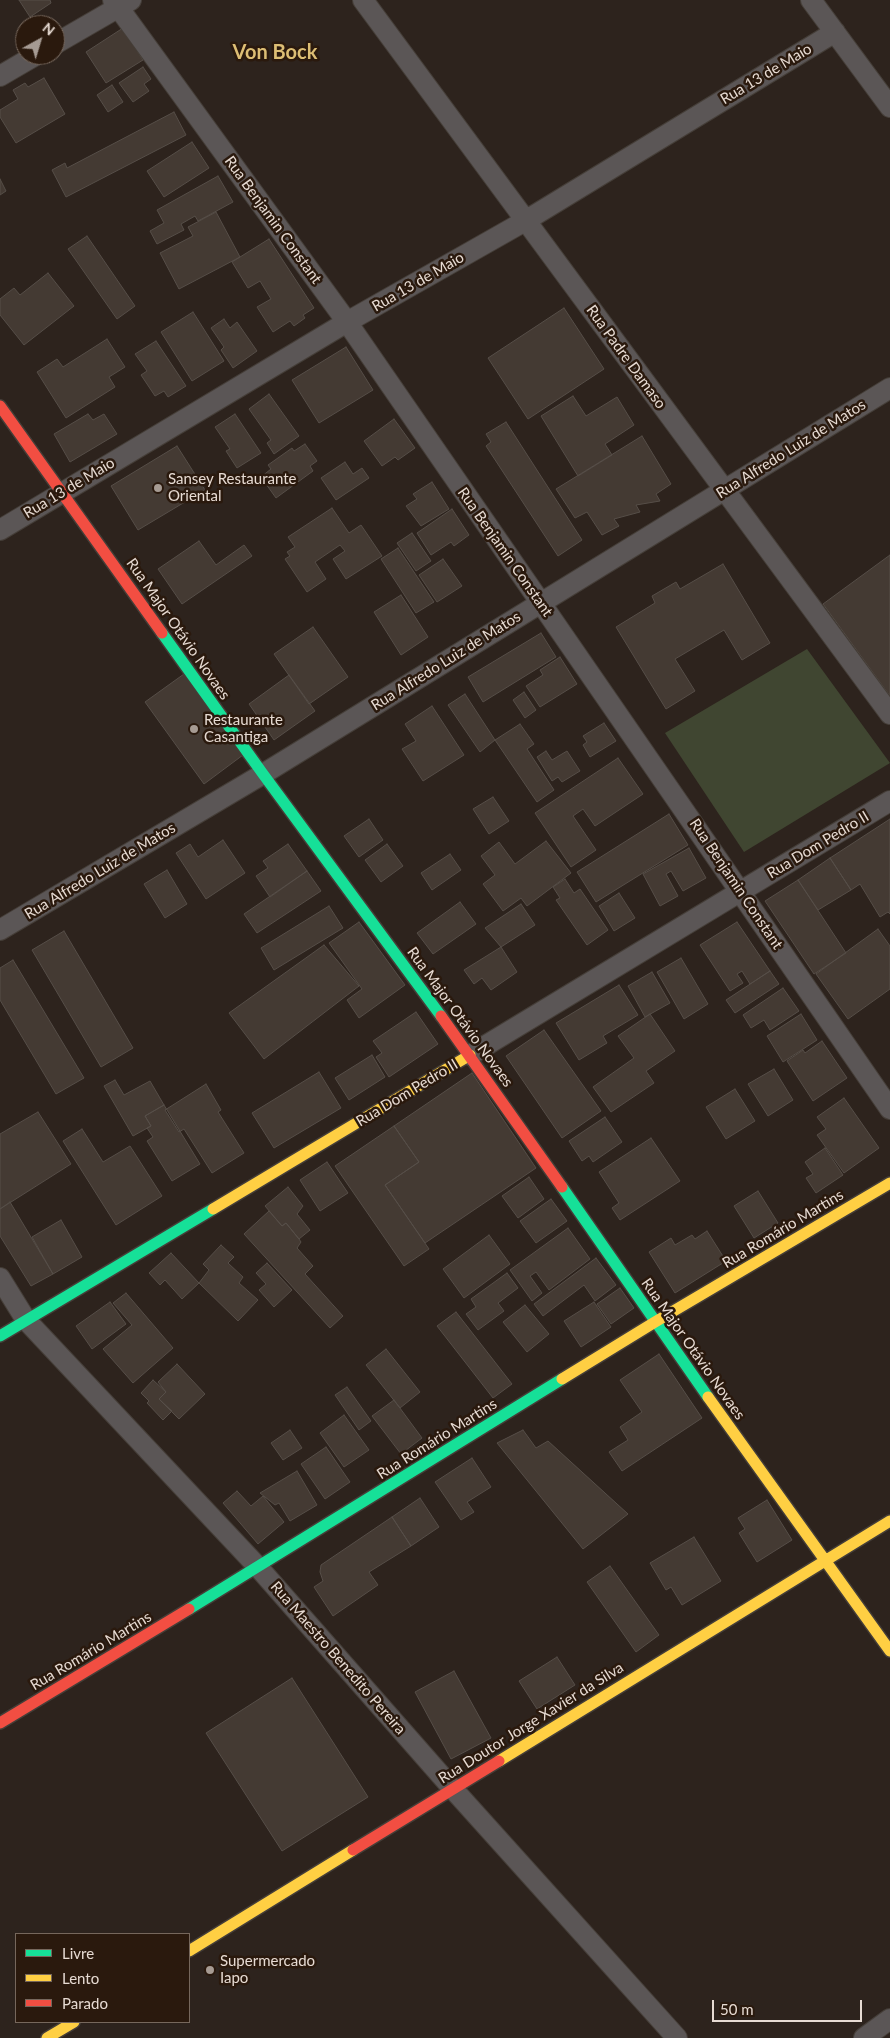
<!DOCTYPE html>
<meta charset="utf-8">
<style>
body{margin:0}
#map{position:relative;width:890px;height:2038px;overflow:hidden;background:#2d231d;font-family:Lato,sans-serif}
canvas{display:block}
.legend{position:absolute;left:15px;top:1933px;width:175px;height:90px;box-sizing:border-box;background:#2a190d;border:1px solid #76675c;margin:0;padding:6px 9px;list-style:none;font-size:15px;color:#e7dbd3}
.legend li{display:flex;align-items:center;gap:10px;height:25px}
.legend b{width:25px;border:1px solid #76675c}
.north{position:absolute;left:15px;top:15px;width:50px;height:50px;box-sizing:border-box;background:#2a190d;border:1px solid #76675c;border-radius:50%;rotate:39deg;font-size:14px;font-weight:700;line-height:20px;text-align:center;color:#e7dbd3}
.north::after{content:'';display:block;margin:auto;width:18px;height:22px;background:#a69b93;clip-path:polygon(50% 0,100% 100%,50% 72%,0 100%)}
.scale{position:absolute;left:712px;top:2000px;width:150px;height:22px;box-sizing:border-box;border:2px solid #e7dbd3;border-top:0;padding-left:6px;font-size:15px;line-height:18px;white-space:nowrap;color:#e7dbd3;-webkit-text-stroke:4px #2a190d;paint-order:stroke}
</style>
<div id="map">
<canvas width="890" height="2038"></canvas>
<ul class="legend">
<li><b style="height:6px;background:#16e098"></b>Livre</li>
<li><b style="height:6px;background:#ffcf43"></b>Lento</li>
<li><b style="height:6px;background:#f24e42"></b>Parado</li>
</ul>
<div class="north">N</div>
<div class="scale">50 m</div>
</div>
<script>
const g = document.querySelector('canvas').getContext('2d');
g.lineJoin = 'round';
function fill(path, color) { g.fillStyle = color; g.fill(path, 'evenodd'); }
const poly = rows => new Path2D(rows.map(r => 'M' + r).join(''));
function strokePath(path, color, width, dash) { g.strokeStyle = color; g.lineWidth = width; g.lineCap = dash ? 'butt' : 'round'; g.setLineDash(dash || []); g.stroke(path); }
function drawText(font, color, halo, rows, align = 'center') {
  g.font = font + ' Lato,sans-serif'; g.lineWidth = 5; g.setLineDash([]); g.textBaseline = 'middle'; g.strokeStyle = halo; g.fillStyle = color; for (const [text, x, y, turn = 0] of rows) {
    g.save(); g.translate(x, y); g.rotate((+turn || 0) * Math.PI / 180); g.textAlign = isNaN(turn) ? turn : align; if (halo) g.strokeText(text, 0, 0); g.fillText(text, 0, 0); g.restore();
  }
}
const green = poly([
 [807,649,890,763,744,852,665,733]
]);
const building = poly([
 [19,0,50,0,51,3,30,17,19,0],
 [123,28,143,60,106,83,86,52,123,28],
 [143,67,151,79,144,84,149,91,133,102,119,83,143,67],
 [44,78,65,114,16,143,0,117,0,110,18,99,13,90,25,83,28,87,44,78],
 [112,85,123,102,108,112,97,95,112,85],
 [174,112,186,135,66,197,52,170,65,163,67,168,174,112],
 [192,142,209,168,164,197,147,171,192,142],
 [218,176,233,202,198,221,195,216,181,224,184,230,157,244,150,231,164,223,157,210,218,176],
 [0,179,6,191,0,195,0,179],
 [216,212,240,257,179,289,160,253,193,236,188,227,216,212],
 [87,236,135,306,117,319,68,249,87,236],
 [269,239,314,308,303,315,305,318,294,326,290,321,273,332,257,307,271,299,260,281,248,288,232,262,269,239],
 [48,273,74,306,24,345,0,315,0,299,14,288,20,295,48,273],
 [564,308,604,369,528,419,488,358,564,308],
 [193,312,224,361,192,381,161,332,193,312],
 [224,319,230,328,237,322,257,351,233,368,221,350,224,347,211,328,224,319],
 [107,339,125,367,109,377,115,387,66,418,37,372,57,359,63,367,107,339],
 [156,341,186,386,168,397,164,391,155,396,141,375,147,371,135,354,156,341],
 [346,347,373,390,319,423,292,380,346,347],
 [269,394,299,436,274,454,267,443,271,440,249,409,269,394],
 [573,396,586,416,617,397,634,425,605,444,612,455,578,476,541,416,573,396],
 [88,414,93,420,104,414,117,434,70,462,54,434,88,414],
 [235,414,261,453,237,468,226,451,230,449,215,427,235,414],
 [394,419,415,448,398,460,395,457,382,466,364,441,394,419],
 [506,422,582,540,558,556,486,446,491,442,486,434,506,422],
 [642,436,671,484,656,494,660,501,636,505,640,512,614,519,619,526,602,535,587,512,575,518,556,489,642,436],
 [305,444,317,461,310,466,313,471,276,498,261,477,271,469,268,465,292,448,294,451,305,444],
 [177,446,205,490,138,530,111,486,177,446],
 [345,462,353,474,362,468,369,478,336,500,321,478,345,462],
 [432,482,449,509,421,526,406,506,417,499,413,494,432,482],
 [332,508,349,533,361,525,382,556,346,579,333,559,345,551,340,545,315,562,326,579,307,592,285,559,290,556,287,552,295,547,288,537,332,508],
 [452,509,469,535,454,546,451,542,431,555,417,533,452,509],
 [412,533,431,561,416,571,397,543,412,533],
 [199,541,216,565,244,545,252,556,182,604,158,569,199,541],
 [398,548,434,602,416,613,381,559,398,548],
 [890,555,890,696,823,604,890,555],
 [443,559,462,586,437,602,419,575,443,559],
 [723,564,770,643,742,660,724,630,675,659,695,691,666,709,616,627,655,603,652,596,676,582,680,589,723,564],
 [401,595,428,637,401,655,374,612,401,595],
 [313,627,348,677,309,704,274,654,313,627],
 [541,633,556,657,483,702,468,677,541,633],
 [560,657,577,684,540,707,526,686,543,675,540,670,560,657],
 [184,674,243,755,204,784,145,702,184,674],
 [289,675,315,711,274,740,249,704,289,675],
 [524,692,536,710,525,718,513,700,524,692],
 [465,694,495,740,480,752,448,705,465,694],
 [432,706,464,755,423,781,402,749,416,741,405,724,432,706],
 [604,723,616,741,590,757,583,745,587,742,583,736,604,723],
 [520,724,534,744,527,749,554,790,537,802,495,740,520,724],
 [546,751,552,760,567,751,580,771,562,782,558,777,552,781,537,757,546,751],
 [618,758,643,794,595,826,583,809,573,816,596,850,571,867,535,813,618,758],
 [493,797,509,821,489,834,473,809,493,797],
 [669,814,688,845,596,902,577,872,669,814],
 [369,819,383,840,359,857,344,836,369,819],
 [890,819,890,914,888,912,880,917,860,884,851,890,830,858,890,819],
 [223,840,245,873,206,899,176,853,190,844,198,857,223,840],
 [546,841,571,873,527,906,521,898,503,911,483,884,495,875,481,856,499,842,515,864,546,841],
 [288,844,307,871,270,897,256,876,268,868,263,861,288,844],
 [387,844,403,866,381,882,365,860,387,844],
 [689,848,706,878,683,891,671,871,666,874,678,896,660,906,643,874,689,848],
 [450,854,461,870,432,890,421,873,450,854],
 [830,858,851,890,818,910,798,880,830,858],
 [167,870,187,904,165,918,144,884,167,870],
 [307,871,321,891,257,933,244,914,307,871],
 [565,879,574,893,580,889,608,930,587,945,556,900,560,898,553,887,565,879],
 [798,880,846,953,814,974,765,901,798,880],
 [619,893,635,918,614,931,599,906,619,893],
 [460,902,476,924,433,954,417,933,460,902],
 [521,904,535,925,501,947,485,928,521,904],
 [329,906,343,928,274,970,261,948,329,906],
 [359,922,405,985,359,1018,347,1000,362,989,329,943,359,922],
 [737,922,770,971,750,984,742,971,737,974,743,983,730,991,700,945,737,922],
 [878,929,890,946,890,989,848,1019,816,974,878,929],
 [64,931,133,1048,101,1067,32,950,64,931],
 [324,945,359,986,264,1059,229,1013,324,945],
 [501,947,517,972,491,990,482,978,474,984,464,970,501,947],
 [681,958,708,1004,684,1019,657,972,681,958],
 [13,960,84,1078,56,1094,0,1000,0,968,13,960],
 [770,971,779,984,735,1013,726,1000,770,971],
 [652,972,670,1003,645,1017,628,986,652,972],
 [619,985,638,1015,603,1036,607,1043,579,1060,556,1023,619,985],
 [783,988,799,1011,770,1030,764,1020,751,1028,743,1015,783,988],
 [416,1012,438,1044,389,1077,376,1057,382,1053,373,1041,416,1012],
 [650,1014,675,1051,646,1071,654,1083,611,1112,593,1087,634,1058,618,1036,650,1014],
 [801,1014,817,1040,783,1062,767,1036,801,1014],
 [544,1030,601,1111,562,1138,506,1056,544,1030],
 [822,1041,847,1078,813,1101,787,1061,803,1050,805,1053,822,1041],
 [372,1055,385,1077,349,1100,335,1078,372,1055],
 [774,1069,793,1100,768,1116,748,1084,774,1069],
 [319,1072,341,1108,274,1148,252,1113,319,1072],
 [472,1073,536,1168,425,1243,385,1185,419,1162,394,1126,472,1073],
 [115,1080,124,1095,150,1081,164,1105,145,1116,151,1126,133,1136,104,1086,115,1080],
 [206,1084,221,1110,218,1112,244,1153,212,1173,184,1129,179,1132,165,1110,206,1084],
 [735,1089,755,1121,726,1139,706,1107,735,1089],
 [844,1098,879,1148,844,1173,817,1135,826,1129,817,1117,844,1098],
 [164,1105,200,1164,172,1181,147,1141,153,1137,147,1128,151,1126,145,1116,164,1105],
 [38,1112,71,1164,0,1209,0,1134,38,1112],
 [605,1117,622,1142,593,1162,589,1156,582,1161,569,1141,605,1117],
 [394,1126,419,1162,385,1185,429,1249,404,1266,335,1166,394,1126],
 [82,1129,103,1162,130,1146,162,1196,116,1225,63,1141,82,1129],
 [651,1138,680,1181,620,1220,612,1208,619,1203,599,1172,651,1138],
 [825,1148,843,1175,816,1193,806,1178,813,1174,805,1162,825,1148],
 [327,1162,348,1193,320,1211,300,1180,327,1162],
 [529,1177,544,1199,518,1218,502,1196,529,1177],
 [288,1187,303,1206,297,1214,310,1230,299,1239,286,1223,282,1226,265,1206,288,1187],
 [758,1191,778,1223,754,1238,734,1206,758,1191],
 [551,1199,567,1221,536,1243,520,1221,551,1199],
 [10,1202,53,1274,31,1286,0,1236,0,1209,10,1202],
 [269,1211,282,1226,286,1223,299,1239,301,1242,297,1248,313,1266,305,1274,343,1316,330,1328,244,1234,269,1211],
 [61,1220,82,1257,53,1274,32,1237,61,1220],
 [568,1228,590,1259,549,1290,536,1272,530,1276,542,1293,532,1301,510,1270,568,1228],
 [707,1231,726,1261,675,1293,649,1252,671,1238,675,1245,692,1235,695,1239,707,1231],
 [489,1235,510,1264,464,1298,443,1269,489,1235],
 [221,1245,234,1257,228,1263,243,1277,239,1283,258,1300,238,1321,199,1283,209,1270,203,1264,221,1245],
 [171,1253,199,1283,182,1299,165,1280,160,1285,149,1273,171,1253],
 [596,1258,616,1285,595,1301,584,1285,543,1316,534,1304,596,1258],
 [267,1263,292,1290,274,1307,259,1290,266,1284,256,1273,267,1263],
 [507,1273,518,1288,498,1303,504,1311,478,1330,466,1314,476,1307,471,1299,507,1273],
 [620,1288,634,1308,611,1324,597,1304,620,1288],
 [126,1293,173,1348,133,1383,103,1349,132,1325,113,1303,126,1293],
 [110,1302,126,1324,92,1349,76,1326,110,1302],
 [594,1302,611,1327,581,1347,564,1321,594,1302],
 [525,1305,549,1334,527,1352,503,1322,525,1305],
 [456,1312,512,1384,493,1398,437,1326,456,1312],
 [386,1349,420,1392,400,1408,366,1365,386,1349],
 [659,1354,702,1418,622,1471,609,1452,628,1440,620,1427,642,1412,620,1380,659,1354],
 [177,1364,205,1394,179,1419,159,1399,166,1392,158,1382,177,1364],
 [153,1380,166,1392,159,1399,172,1411,163,1420,147,1403,149,1401,141,1393,153,1380],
 [347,1387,371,1421,359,1430,335,1395,347,1387],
 [394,1400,422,1438,401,1454,372,1416,394,1400],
 [344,1415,369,1450,344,1467,320,1433,344,1415],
 [290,1430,302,1448,283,1460,271,1443,290,1430],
 [523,1430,536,1448,548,1441,628,1514,583,1549,497,1443,523,1430],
 [326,1447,350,1482,325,1499,301,1464,326,1447],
 [472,1458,491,1487,467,1502,474,1512,461,1520,435,1482,472,1458],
 [297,1471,317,1505,290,1521,279,1503,275,1505,260,1493,297,1471],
 [237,1491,251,1506,263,1496,284,1522,258,1544,223,1503,237,1491],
 [420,1498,439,1527,411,1546,392,1517,420,1498],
 [767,1500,792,1540,757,1562,739,1533,745,1529,738,1518,767,1500],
 [392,1517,411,1546,369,1572,378,1585,333,1616,314,1587,323,1581,320,1572,321,1565,392,1517],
 [694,1537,721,1581,682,1605,671,1587,666,1590,650,1563,694,1537],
 [610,1566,659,1635,636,1652,587,1582,610,1566],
 [557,1657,575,1685,537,1709,519,1681,557,1657],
 [454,1671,491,1738,451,1759,415,1692,454,1671],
 [292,1678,368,1797,282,1851,206,1733,292,1678]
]);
const street = poly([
 [113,0,347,322,890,1109],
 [363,0,890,714],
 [811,0,890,107],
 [55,44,131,0],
 [0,76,36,55],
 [0,530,347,322,525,221,835,32],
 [0,930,263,774,890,388],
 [470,1055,890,801],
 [0,1278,26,1320,258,1567,453,1789,677,2038],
 [864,2038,890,2019]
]);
const fast = poly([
 [162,633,263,774,441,1016],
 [562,1187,708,1397],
 [0,1336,213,1209],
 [189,1609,562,1379]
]);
const slow = poly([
 [213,1209,470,1055],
 [562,1379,655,1322,890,1183],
 [708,1397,890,1651],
 [499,1761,890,1521],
 [189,1951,353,1850],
 [47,2038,74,2022]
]);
const jam = poly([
 [0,406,162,633],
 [441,1016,562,1187],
 [0,1723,189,1609],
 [353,1850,499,1761]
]);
const markers = [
 [158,488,5,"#a69b93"],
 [194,729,5,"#a69b93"],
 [210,1970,5,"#a69b93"]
];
const streetNames = [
 ["Rua 13 de Maio",766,74,-31],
 ["Rua Benjamin Constant",273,220,54],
 ["Rua 13 de Maio",418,282,-30],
 ["Rua Padre Damaso",626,357,54],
 ["Rua Alfredo Luiz de Matos",791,449,-32],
 ["Rua 13 de Maio",69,488,-31],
 ["Rua Benjamin Constant",505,552,55],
 ["Rua Major Otávio Novaes",178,629,55],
 ["Rua Alfredo Luiz de Matos",446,661,-32],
 ["Rua Dom Pedro II",818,845,-31],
 ["Rua Alfredo Luiz de Matos",100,871,-31],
 ["Rua Benjamin Constant",736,884,56],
 ["Rua Major Otávio Novaes",460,1017,54],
 ["Rua Dom Pedro II",407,1093,-31],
 ["Rua Romário Martins",783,1229,-31],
 ["Rua Major Otávio Novaes",693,1349,55],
 ["Rua Romário Martins",437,1439,-32],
 ["Rua Romário Martins",91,1651,-31],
 ["Rua Maestro Benedito Pereira",338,1658,49],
 ["Rua Doutor Jorge Xavier da Silva",531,1723,-32]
];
const poiNames = [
 ["Sansey Restaurante",168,479],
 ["Oriental",168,496],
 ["Restaurante",204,720],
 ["Casantiga",204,737],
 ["Supermercado",220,1961],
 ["Iapo",220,1978]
];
const districtNames = [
 ["Von Bock",275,53]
];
fill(green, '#404631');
fill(building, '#443a33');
strokePath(building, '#564e48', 1);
strokePath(street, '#453e38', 22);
strokePath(fast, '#453e38', 14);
strokePath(slow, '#453e38', 14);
strokePath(jam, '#453e38', 14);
strokePath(street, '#5b5656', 20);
strokePath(fast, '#16e098', 11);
strokePath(slow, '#ffcf43', 11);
strokePath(jam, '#f24e42', 11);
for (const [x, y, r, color] of markers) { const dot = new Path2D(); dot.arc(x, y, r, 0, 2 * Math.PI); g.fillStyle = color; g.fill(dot); strokePath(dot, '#2a190d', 2); }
drawText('15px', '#e7dbd3', '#2a190d', streetNames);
drawText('15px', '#e7dbd3', '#2a190d', poiNames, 'left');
drawText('bold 20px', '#ddbe74', '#2a190d', districtNames);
</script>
